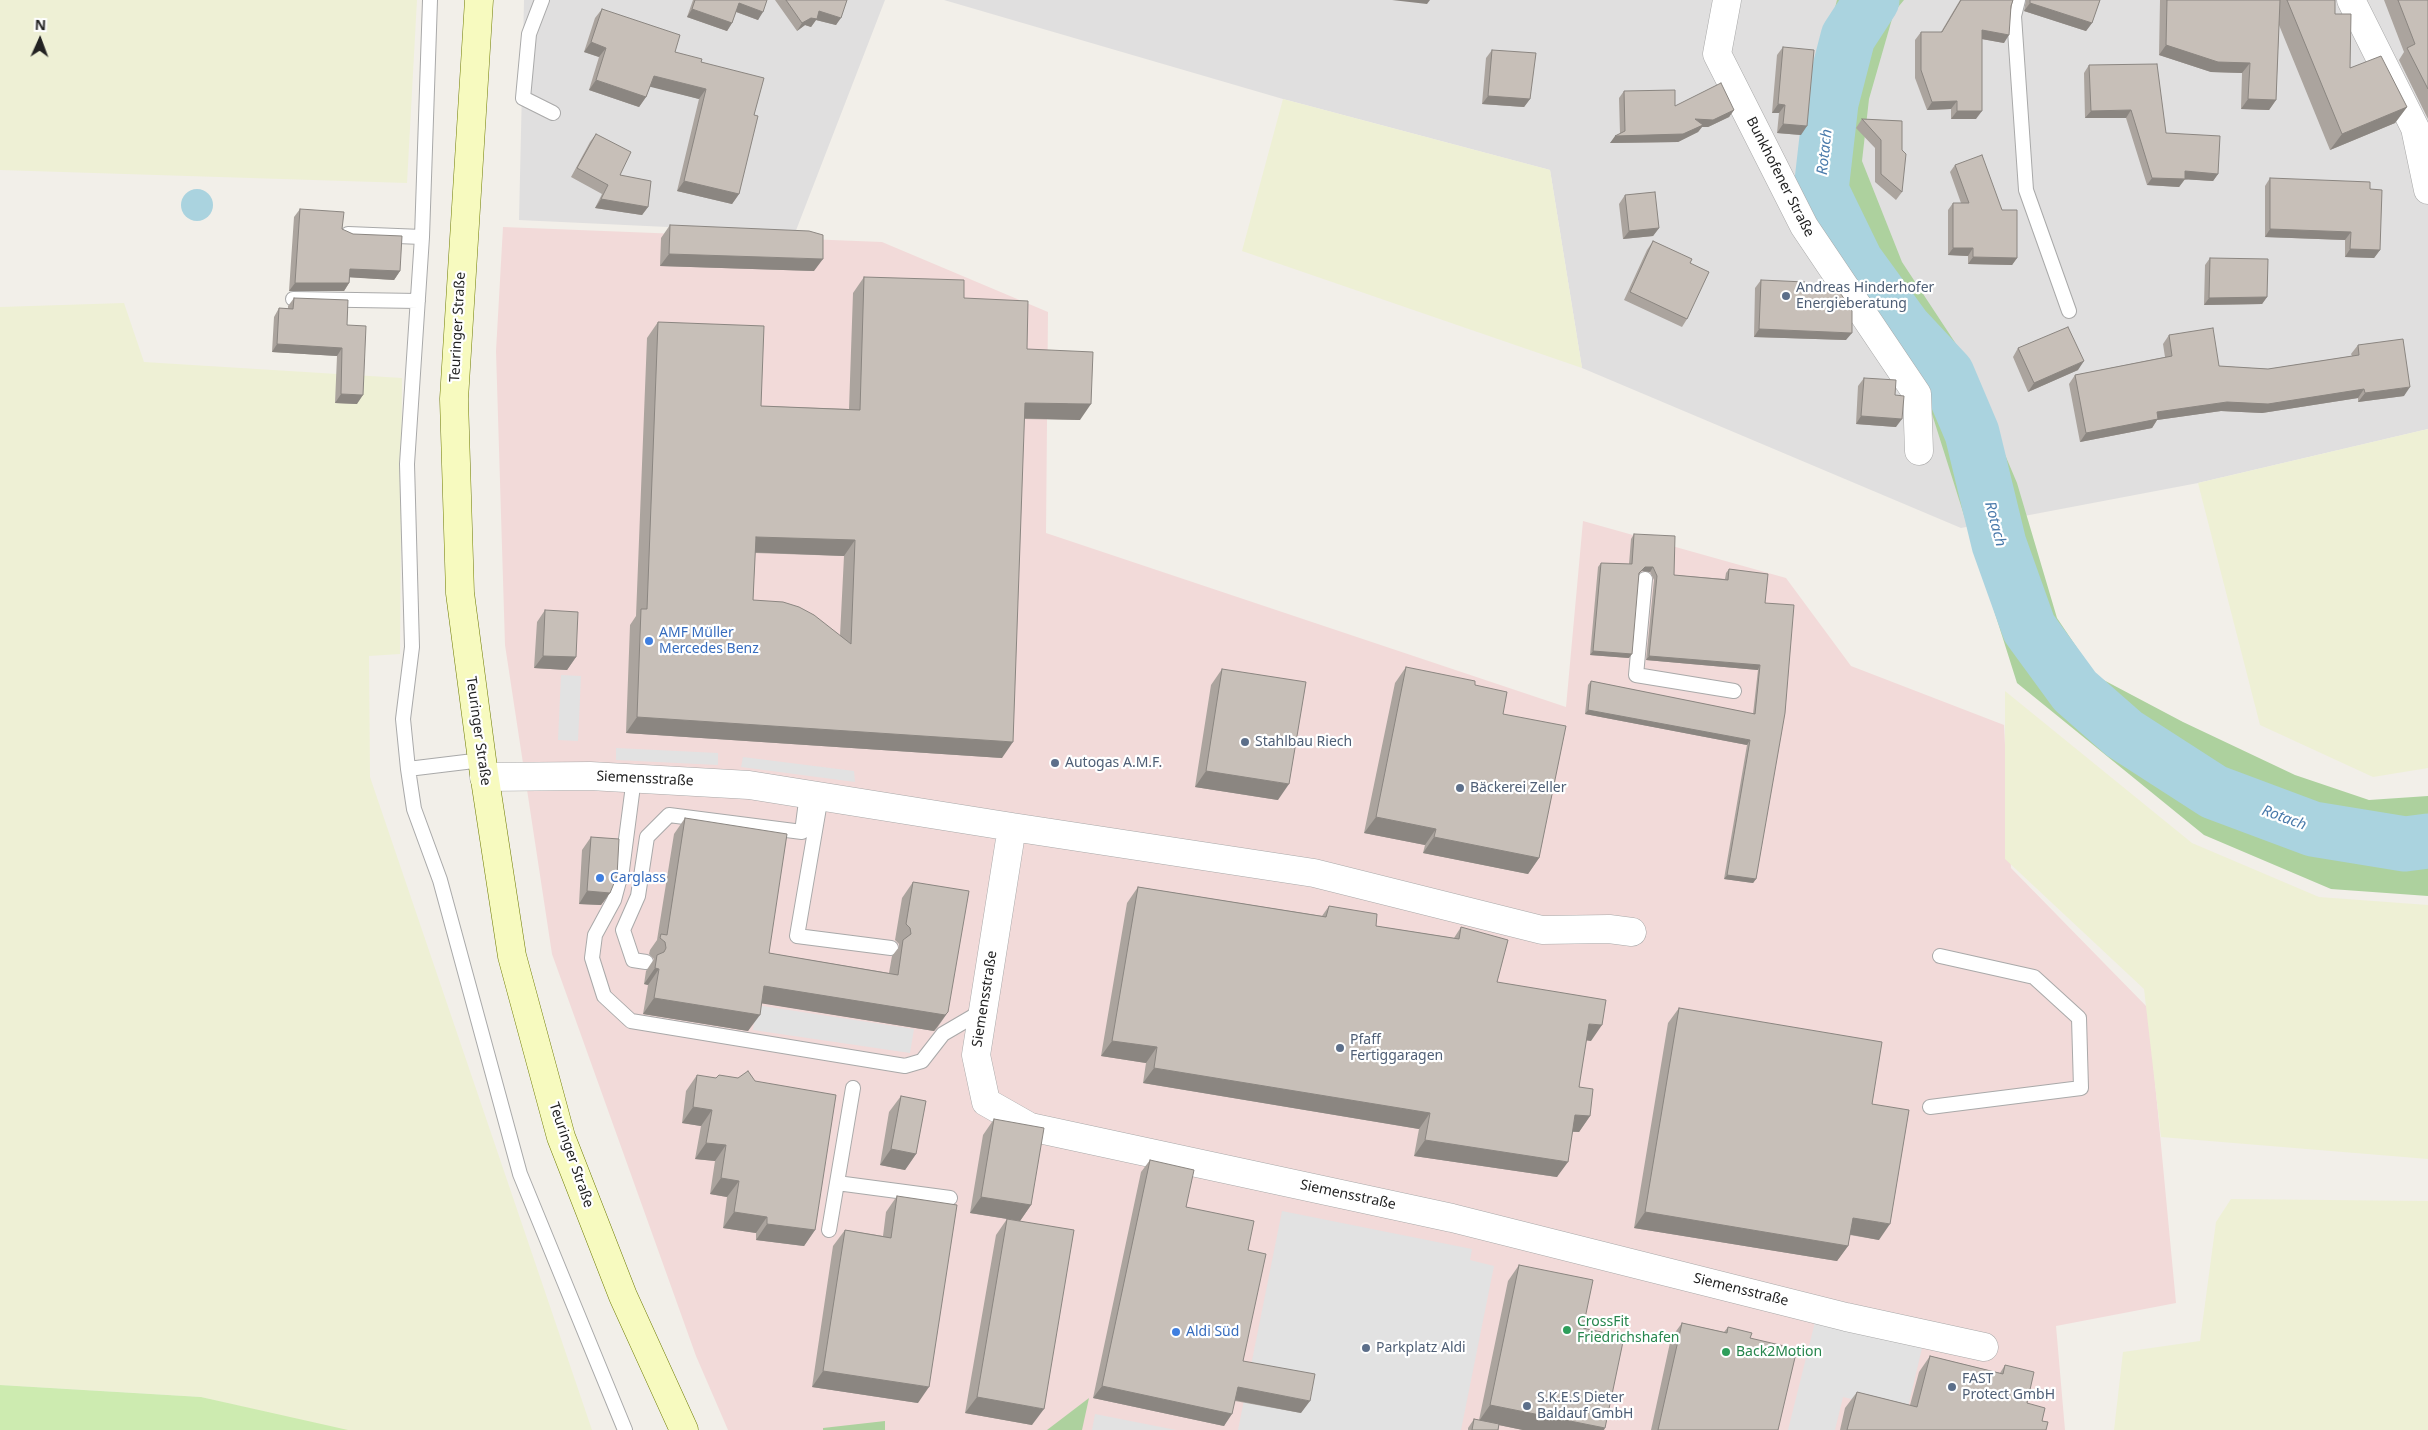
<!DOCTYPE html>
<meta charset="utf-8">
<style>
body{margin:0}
#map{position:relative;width:2428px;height:1430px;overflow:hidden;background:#f2efe9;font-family:"Noto Sans",sans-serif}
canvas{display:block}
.north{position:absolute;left:15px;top:15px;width:50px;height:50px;-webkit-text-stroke:4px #fff;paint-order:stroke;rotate:2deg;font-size:14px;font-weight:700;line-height:20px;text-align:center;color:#222}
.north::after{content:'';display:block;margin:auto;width:18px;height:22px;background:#222;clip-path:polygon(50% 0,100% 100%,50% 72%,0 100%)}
</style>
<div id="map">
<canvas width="2428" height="1430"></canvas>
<div class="north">N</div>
</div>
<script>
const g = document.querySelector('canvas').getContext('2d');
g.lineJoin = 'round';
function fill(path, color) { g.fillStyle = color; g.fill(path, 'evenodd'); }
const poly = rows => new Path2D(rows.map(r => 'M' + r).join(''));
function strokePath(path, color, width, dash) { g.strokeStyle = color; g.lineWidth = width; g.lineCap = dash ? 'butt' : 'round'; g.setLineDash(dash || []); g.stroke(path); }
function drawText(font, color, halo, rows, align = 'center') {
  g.font = font + ' "Noto Sans",sans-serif'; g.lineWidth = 4.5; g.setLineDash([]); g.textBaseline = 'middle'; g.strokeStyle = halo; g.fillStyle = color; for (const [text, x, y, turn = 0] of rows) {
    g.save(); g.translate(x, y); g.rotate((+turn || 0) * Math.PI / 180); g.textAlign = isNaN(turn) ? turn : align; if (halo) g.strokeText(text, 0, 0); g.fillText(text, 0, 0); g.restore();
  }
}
const residential = poly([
 [524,0,885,0,795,233,519,220],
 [944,0,2428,0,2428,429,2198,483,1961,528,1582,368,1550,170,1283,99]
]);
const commercial = poly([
 [503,227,882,242,1048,312,1046,533,1566,707,1583,521,1786,578,1851,666,2004,725,2011,868,2148,1008,2176,1303,2056,1326,2065,1430,728,1430,696,1356,552,954,505,645,496,351]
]);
const farmland = poly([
 [0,0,417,0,407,183,0,170],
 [1283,99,1550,170,1582,368,1242,251],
 [124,303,144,362,402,378,400,654,369,656,370,777,592,1430,340,1430,201,1397,0,1385,0,307],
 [2428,429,2428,768,2373,777,2260,725,2198,483],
 [2005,691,2192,843,2319,897,2428,905,2428,1159,2161,1137,2144,989,2005,859],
 [2231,1199,2428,1201,2428,1430,2114,1430,2123,1352,2200,1341,2216,1222]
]);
const grass = poly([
 [0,1385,201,1397,348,1430,0,1430]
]);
const forest = poly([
 [1837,0,1904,0,1894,12,1869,99,1862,161,1902,262,1962,353,2017,483,2057,618,2096,676,2183,722,2295,775,2369,800,2428,796,2428,896,2331,889,2204,835,2017,683,1926,395,1820,227,1798,151],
 [1089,1398,1082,1430,1047,1430],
 [885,1421,885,1430,823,1430,823,1428]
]);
const parking = poly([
 [561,675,581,676,578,741,558,740],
 [616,748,718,753,718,765,616,760],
 [743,757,854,771,855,782,741,767],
 [756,1005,914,1029,910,1053,753,1030],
 [1282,1211,1472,1249,1470,1260,1494,1266,1461,1430,1238,1430],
 [1815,1322,1922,1348,1907,1412,1843,1397,1835,1430,1788,1430],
 [1095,1414,1176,1430,1092,1430]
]);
const water = poly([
 '181 205a16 16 0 1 1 32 0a16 16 0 1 1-32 0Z'
]);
const river = poly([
 [1872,0,1848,37,1831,103,1821,190,1856,262,1904,328,1947,374,1972,433,1999,544,2029,628,2075,691,2124,734,2214,792,2313,829,2405,844,2428,841]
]);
const lane = poly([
 [430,0,422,237,407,464,412,647,403,719,408,769,482,760],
 [542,0,529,34,523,98,553,113],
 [2018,0,2014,16,2026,190,2069,311],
 [348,234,422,237],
 [293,299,418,301],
 [1645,579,1636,675,1734,691],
 [408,769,414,809,440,880,520,1174,625,1430],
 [634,778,622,870,614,900,595,935,592,958,604,996,631,1021,905,1066,922,1061,943,1034,984,1010],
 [821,796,797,936,891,948],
 [646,962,633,960,623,930,638,896,647,837,669,815,802,832,807,794],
 [1930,1107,2081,1088,2079,1018,2034,977,1940,956],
 [837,1183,950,1198],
 [829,1230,853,1088]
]);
const street = poly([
 [1727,0,1717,54,1804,226,1917,394,1919,451],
 [2351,0,2415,128,2428,190],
 [484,777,590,776,749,785,1012,827,976,1055,986,1102,1030,1127,1452,1218,1846,1317,1984,1347],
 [1012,827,1314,873,1542,930,1609,929,1632,932]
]);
const secondary = poly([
 [479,0,454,399,460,593,482,760,512,956,561,1137,623,1296,684,1430]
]);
const wall = poly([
 [693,0,767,0,758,20,736,12,732,23,727,31,687,17],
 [775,0,847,0,836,25,816,20,811,27,805,25,797,31],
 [1960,0,2013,0,2004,43,1982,39,1976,119,1951,119,1951,109,1927,110,1915,78,1915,40,1921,32,1941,32],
 [2026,0,2100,0,2092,23,2086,31,2024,11],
 [2160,0,2335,0,2335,14,2350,68,2407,107,2395,123,2330,150,2279,25,2276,100,2269,110,2241,109,2242,73,2211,72,2159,55],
 [2384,0,2428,0,2428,119,2399,60,2404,52],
 [602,9,675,52,701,62,754,115,739,194,732,204,677,191,699,99,650,86,646,97,639,107,589,90,599,57,584,52,595,18],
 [1783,47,1801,135,1777,133,1779,113,1772,113,1777,55],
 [1492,50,1530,99,1524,107,1482,104,1486,58],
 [2089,65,2166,133,2218,174,2213,181,2185,179,2179,187,2147,185,2126,118,2085,118,2084,73],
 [1624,91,1675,106,1734,110,1729,117,1708,127,1702,127,1698,132,1678,142,1610,143,1620,134,1619,98],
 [1862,119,1902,121,1902,192,1896,200,1875,182,1875,148,1856,128],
 [596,134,620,175,648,207,642,215,595,208,602,194,571,177,590,142],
 [1955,165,2017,258,2012,265,1968,264,1968,256,1948,255,1948,210,1953,203,1961,203,1950,172],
 [2270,178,2370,189,2380,250,2374,258,2345,257,2345,240,2265,237,2265,186],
 [1625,195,1659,228,1653,236,1623,239,1619,204],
 [300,209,342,229,400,271,394,280,350,277,349,283,344,291,289,291,294,217],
 [670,225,814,271,660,266,661,238],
 [1653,241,1690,263,1687,319,1682,327,1624,300,1647,250],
 [2210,258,2267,297,2262,304,2204,305,2205,265],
 [864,277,964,298,1027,349,1080,420,1024,419,1002,758,626,733,630,625,636,616,647,338,658,322,761,406,849,409,853,293],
 [755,553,844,556,840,636,753,600],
 [1761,280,1805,288,1820,292,1846,340,1754,337,1755,288],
 [294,298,347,325,357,404,335,403,337,356,272,352,274,317,279,308,288,309,288,306],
 [2169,335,2219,366,2268,369,2352,356,2351,354,2358,345,2404,396,2358,402,2358,398,2262,413,2221,411,2157,420,2152,428,2080,442,2069,384,2075,375,2165,357,2163,344],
 [2018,348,2078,370,2028,392,2013,357],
 [1864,378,1895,395,1896,427,1856,424,1858,386],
 [1634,534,1674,575,1725,579,1726,573,1729,569,1765,603,1756,879,1753,883,1724,879,1747,745,1585,714,1588,685,1591,681,1753,714,1758,670,1646,660,1654,580,1650,572,1642,571,1639,574,1629,658,1590,655,1598,567,1601,563,1629,564,1631,539],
 [545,610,576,657,567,670,534,668,537,622],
 [1406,667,1475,685,1503,714,1539,858,1528,874,1423,853,1425,845,1364,833,1395,683],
 [1222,669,1278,800,1195,787,1211,685],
 [685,818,769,953,889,973,892,956,899,947,899,944,895,940,902,898,913,882,948,1012,937,1028,934,1031,762,1003,748,1031,643,1014,648,985,644,984,646,971,654,959,649,954,650,950,657,940,674,834],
 [591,837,610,893,601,905,579,904,582,850],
 [1138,887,1322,916,1329,906,1376,926,1454,938,1461,927,1497,982,1591,1041,1586,1040,1579,1087,1590,1116,1579,1132,1573,1132,1557,1177,1414,1156,1419,1129,1143,1083,1146,1063,1101,1056,1127,903],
 [1679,1008,1872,1104,1879,1240,1850,1235,1848,1246,1837,1261,1634,1228,1668,1023],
 [697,1075,815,1230,804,1246,756,1240,756,1233,723,1228,727,1197,710,1194,715,1161,695,1159,701,1126,682,1123,686,1091],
 [901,1096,916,1154,905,1170,880,1165,889,1112],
 [994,1119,1031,1205,1020,1221,970,1213,983,1135],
 [1150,1160,1186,1207,1248,1250,1243,1361,1301,1413,1235,1401,1224,1426,1093,1398,1141,1172],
 [897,1196,918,1403,812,1387,833,1246,845,1230,883,1236,886,1212],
 [1007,1219,1032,1425,965,1413,996,1235],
 [1519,1265,1583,1328,1604,1430,1523,1430,1499,1425,1498,1430,1468,1430,1468,1428,1474,1419,1479,1420,1508,1281],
 [1682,1323,1724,1332,1728,1327,1750,1338,1778,1430,1651,1430,1671,1338],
 [1930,1356,2000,1373,2005,1365,2027,1403,2042,1421,2046,1430,1840,1430,1845,1408,1857,1392,1910,1405,1919,1372]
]);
const shadedWall = poly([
 [1392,0,1430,0,1427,4],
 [739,3,763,12,758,20,734,11],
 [2030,3,2092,23,2086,31,2024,11],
 [692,9,732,23,727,31,687,17],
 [819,11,841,18,836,25,816,20,811,27,805,25,797,31,802,23],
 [1982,30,2009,35,2004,43,1976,38],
 [591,42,606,48,599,57,584,52],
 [2166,45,2250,63,2242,73,2211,72,2159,55],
 [654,76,706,89,699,99,647,86],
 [596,80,646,97,639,107,589,90],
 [1488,96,1530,99,1524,107,1482,104],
 [2248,99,2276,100,2269,110,2241,109],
 [1957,101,1951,109,1927,110,1932,102],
 [1778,104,1785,105,1779,113,1772,113],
 [2407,107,2395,123,2330,150,2342,134],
 [1734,110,1729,117,1708,127,1702,127,1698,132,1678,142,1610,143,1615,136],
 [2131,110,2126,118,2085,118,2091,111],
 [1957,111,1982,111,1976,119,1951,119],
 [1783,124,1807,126,1801,135,1777,133],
 [2185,171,2218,174,2213,181,2180,179],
 [2152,178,2185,179,2179,187,2147,185],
 [684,181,739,194,732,204,677,191],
 [601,199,648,207,642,215,595,208],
 [1659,228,1653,236,1623,239,1629,231],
 [2270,229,2351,232,2345,240,2265,237],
 [1953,248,1973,248,1968,256,1948,255],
 [2350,249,2380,250,2374,258,2345,257],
 [669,254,823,259,814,271,660,266],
 [1973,257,2017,258,2012,265,1968,264],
 [350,269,400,271,394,280,344,277],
 [295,283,349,283,344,291,289,291],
 [2267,297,2262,304,2204,305,2209,298],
 [1759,329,1852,333,1846,340,1754,337],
 [277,344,342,348,337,356,272,352],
 [2084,361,2078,370,2028,392,2034,383],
 [2410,387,2404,396,2358,402,2365,393],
 [2364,389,2358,398,2262,413,2221,411,2157,420,2152,428,2080,442,2086,433,2157,412,2227,402],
 [341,394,363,395,357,404,335,403],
 [1025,403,1091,404,1080,420,1014,418],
 [1861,416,1902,419,1896,427,1856,424],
 [756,537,855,540,844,556,745,552],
 [1645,567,1653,567,1650,572,1642,571],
 [1593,651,1632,654,1629,658,1590,655],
 [543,656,576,657,567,670,534,668],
 [1649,656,1760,665,1758,670,1646,660],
 [1588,710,1750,740,1747,745,1585,714],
 [637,717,1013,742,1002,758,626,733],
 [1206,771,1289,784,1278,800,1195,787],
 [1376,817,1436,829,1425,845,1364,833],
 [1434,837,1539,858,1528,874,1423,853],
 [1727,875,1756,879,1753,883,1724,879],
 [587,891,610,893,601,905,579,904],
 [655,968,659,969,648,985,644,984],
 [764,986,948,1012,934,1031,753,1002],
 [654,998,760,1015,748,1031,643,1014],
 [1589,1024,1602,1025,1591,1041,1578,1039],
 [1112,1041,1157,1047,1146,1063,1101,1056],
 [1154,1068,1430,1113,1419,1129,1143,1083],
 [693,1107,712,1110,701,1126,682,1123],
 [1575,1115,1590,1116,1579,1132,1564,1131],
 [1425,1140,1568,1162,1557,1177,1414,1156],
 [706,1143,726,1145,715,1161,695,1159],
 [891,1149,916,1154,905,1170,880,1165],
 [721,1178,739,1181,727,1197,710,1194],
 [981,1197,1031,1205,1020,1221,970,1213],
 [734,1212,767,1217,756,1233,723,1228],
 [1645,1212,1848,1246,1837,1261,1634,1228],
 [1853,1218,1890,1224,1879,1240,1842,1233],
 [767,1224,815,1230,804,1246,756,1240],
 [823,1371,929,1387,918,1403,812,1387],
 [1102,1386,1232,1414,1224,1426,1093,1398],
 [1238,1387,1310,1401,1301,1413,1229,1399],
 [977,1397,1044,1409,1032,1425,965,1413],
 [1490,1405,1605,1428,1604,1430,1523,1430,1479,1421]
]);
const building = poly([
 [695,0,767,0,763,12,739,3,732,23,692,9,695,0],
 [786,0,847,0,841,18,819,11,817,19,811,18,802,23,786,0],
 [1961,0,2013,0,2011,6,2009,35,1982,30,1982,111,1957,111,1957,101,1932,102,1921,70,1921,32,1942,32,1961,0],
 [2030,0,2100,0,2092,23,2030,3,2030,0],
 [2167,0,2280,0,2276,100,2248,99,2250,63,2218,62,2166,45,2167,0],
 [2287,0,2335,0,2335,14,2351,14,2350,68,2381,56,2407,107,2342,134,2287,0],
 [2398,0,2428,0,2428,89,2407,48,2415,44,2398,0],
 [602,9,680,35,675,52,702,59,701,62,764,78,754,115,758,116,739,194,684,181,706,89,654,76,646,97,596,80,606,48,591,42,602,9],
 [1783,47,1814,50,1807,126,1783,124,1785,105,1778,104,1783,47],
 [1492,50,1536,53,1530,99,1488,96,1492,50],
 [2157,64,2166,133,2220,136,2218,174,2185,171,2185,179,2152,178,2131,110,2091,111,2089,65,2157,64],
 [1721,83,1734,110,1713,120,1695,119,1703,125,1683,134,1615,136,1625,131,1624,91,1675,90,1675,106,1721,83],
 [1862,119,1902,121,1902,150,1906,154,1902,192,1881,174,1881,140,1862,119],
 [596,134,631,152,620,175,651,181,648,207,601,199,608,185,577,168,596,134],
 [1982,155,2002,210,2017,210,2017,258,1973,257,1973,248,1953,248,1953,203,1969,203,1955,165,1982,155],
 [2270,178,2370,182,2370,189,2382,190,2380,250,2350,249,2351,232,2270,229,2270,178],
 [1655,192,1659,228,1629,231,1625,195,1655,192],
 [300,209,344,212,342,229,353,234,402,236,400,271,350,269,349,283,295,283,300,209],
 [670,225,809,231,823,235,823,259,669,254,670,225],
 [1653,241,1692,259,1690,263,1709,272,1687,319,1630,292,1653,241],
 [2210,258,2268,259,2267,297,2209,298,2210,258],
 [864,277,964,280,964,298,1028,301,1027,349,1093,352,1091,404,1025,403,1013,742,637,717,641,609,647,609,658,322,764,326,761,406,860,410,864,277],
 [756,537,855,540,851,644,814,615,799,607,783,602,753,600,756,537],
 [1761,280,1805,282,1805,288,1820,289,1820,292,1839,291,1852,311,1852,333,1759,329,1761,280],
 [294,298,348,300,347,325,366,326,363,395,341,394,342,348,277,344,279,308,293,309,294,298],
 [2068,327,2084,361,2034,383,2018,348,2068,327],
 [2213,328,2219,366,2268,369,2359,355,2358,345,2403,339,2410,387,2365,393,2364,389,2268,404,2227,402,2157,412,2158,419,2086,433,2075,375,2172,356,2169,335,2213,328],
 [1864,378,1896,380,1895,395,1904,396,1902,419,1861,416,1864,378],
 [1634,534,1675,536,1674,575,1728,580,1729,569,1768,574,1765,603,1794,605,1785,713,1756,879,1727,875,1750,740,1588,710,1591,681,1755,714,1760,665,1649,656,1657,576,1653,567,1645,567,1639,573,1632,654,1593,651,1601,563,1632,564,1634,534],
 [545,610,578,612,576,657,543,656,545,610],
 [1406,667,1475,681,1475,685,1507,692,1503,714,1566,726,1539,858,1434,837,1436,829,1376,817,1406,667],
 [1222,669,1306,682,1289,784,1206,771,1222,669],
 [685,818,787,834,769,953,898,975,903,940,911,934,910,928,906,924,913,882,969,891,948,1012,945,1015,764,986,760,1015,654,998,659,969,655,968,657,955,664,952,666,948,665,942,660,938,661,934,667,935,685,818],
 [591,837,619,839,617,876,610,893,587,891,591,837],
 [1138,887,1326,917,1329,906,1377,914,1376,926,1459,939,1461,927,1508,940,1497,982,1606,1000,1602,1025,1589,1024,1579,1087,1593,1089,1590,1116,1575,1115,1568,1162,1425,1140,1430,1113,1154,1068,1157,1047,1112,1041,1138,887],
 [1679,1008,1882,1042,1872,1104,1909,1110,1890,1224,1853,1218,1848,1246,1645,1212,1679,1008],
 [748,1071,755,1081,836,1095,815,1230,767,1224,767,1217,734,1212,739,1181,721,1178,726,1145,706,1143,712,1110,693,1107,697,1075,716,1078,719,1075,738,1078,748,1071],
 [901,1096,926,1101,916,1154,891,1149,901,1096],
 [994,1119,1044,1128,1031,1205,981,1197,994,1119],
 [1150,1160,1194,1170,1186,1207,1254,1221,1248,1250,1266,1254,1243,1361,1315,1374,1310,1401,1238,1387,1232,1414,1102,1386,1150,1160],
 [897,1196,957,1205,929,1387,823,1371,845,1230,891,1238,897,1196],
 [1007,1219,1074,1230,1044,1409,977,1397,1007,1219],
 [1519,1265,1593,1280,1583,1328,1624,1337,1605,1428,1490,1405,1519,1265],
 [1682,1323,1727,1333,1728,1327,1752,1333,1750,1338,1797,1349,1778,1430,1658,1430,1682,1323],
 [1930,1356,2003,1374,2005,1365,2034,1372,2027,1403,2045,1408,2042,1421,2048,1422,2046,1430,1847,1430,1857,1392,1917,1407,1930,1356],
 [1474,1419,1499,1424,1498,1430,1472,1430,1474,1419]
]);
const markers = [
 [1786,296,5,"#5c6f8a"],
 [649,641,5,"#3f7fe0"],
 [1245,742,5,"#5c6f8a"],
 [1055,763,5,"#5c6f8a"],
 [1460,788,5,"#5c6f8a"],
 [600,878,5,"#3f7fe0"],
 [1340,1048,5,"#5c6f8a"],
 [1567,1330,5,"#2e9e5b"],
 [1176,1332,5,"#3f7fe0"],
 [1366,1348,5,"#5c6f8a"],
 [1726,1352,5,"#2e9e5b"],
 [1952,1387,5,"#5c6f8a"],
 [1527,1406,5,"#5c6f8a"]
];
const streetNames = [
 ["Bunkhofener Straße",1780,177,63],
 ["Teuringer Straße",458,327,-87],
 ["Teuringer Straße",478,731,82],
 ["Siemensstraße",645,779,3],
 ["Siemensstraße",985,999,-81],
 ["Teuringer Straße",571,1155,71],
 ["Siemensstraße",1348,1195,12],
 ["Siemensstraße",1741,1290,14]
];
const serviceNames = [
 ["Andreas Hinderhofer",1796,288],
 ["Energieberatung",1796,304],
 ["Stahlbau Riech",1255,742],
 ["Autogas A.M.F.",1065,763],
 ["Bäckerei Zeller",1470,788],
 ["Pfaff",1350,1040],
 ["Fertiggaragen",1350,1056],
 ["Parkplatz Aldi",1376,1348],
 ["FAST",1962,1379],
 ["Protect GmbH",1962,1395],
 ["S.K.E.S Dieter",1537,1398],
 ["Baldauf GmbH",1537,1414]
];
const shopNames = [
 ["AMF Müller",659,633],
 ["Mercedes Benz",659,649],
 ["Carglass",610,878],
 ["Aldi Süd",1186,1332]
];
const leisureNames = [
 ["CrossFit",1577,1322],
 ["Friedrichshafen",1577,1338],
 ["Back2Motion",1736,1352]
];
const waterNames = [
 ["Rotach",1825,152,-84],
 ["Rotach",1995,524,75],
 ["Rotach",2284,818,20]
];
fill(residential, '#e0dfdf');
fill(commercial, '#f2dad9');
fill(farmland, '#eef0d5');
fill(grass, '#cdebb0');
fill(forest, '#add19e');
fill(parking, '#e2e2e2');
fill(water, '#aad3df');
strokePath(river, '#aad3df', 55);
strokePath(lane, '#a9a9a9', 16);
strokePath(street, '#a9a9a9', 29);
strokePath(secondary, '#707d05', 29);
strokePath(lane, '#fff', 14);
strokePath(street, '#fff', 28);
strokePath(secondary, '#f7fabf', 28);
fill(wall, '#aba49e');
fill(shadedWall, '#8b8681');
fill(building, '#c7bfb8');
strokePath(building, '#8b8681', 1);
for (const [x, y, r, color] of markers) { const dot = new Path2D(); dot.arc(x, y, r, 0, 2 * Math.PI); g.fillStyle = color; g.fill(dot); strokePath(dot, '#fff', 2); }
drawText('14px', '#222', '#fff', streetNames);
drawText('14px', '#4e5e75', '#fff', serviceNames, 'left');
drawText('14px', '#366cbe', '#fff', shopNames, 'left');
drawText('14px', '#27864d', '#fff', leisureNames, 'left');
drawText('italic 15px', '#4a7aab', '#fff', waterNames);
</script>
